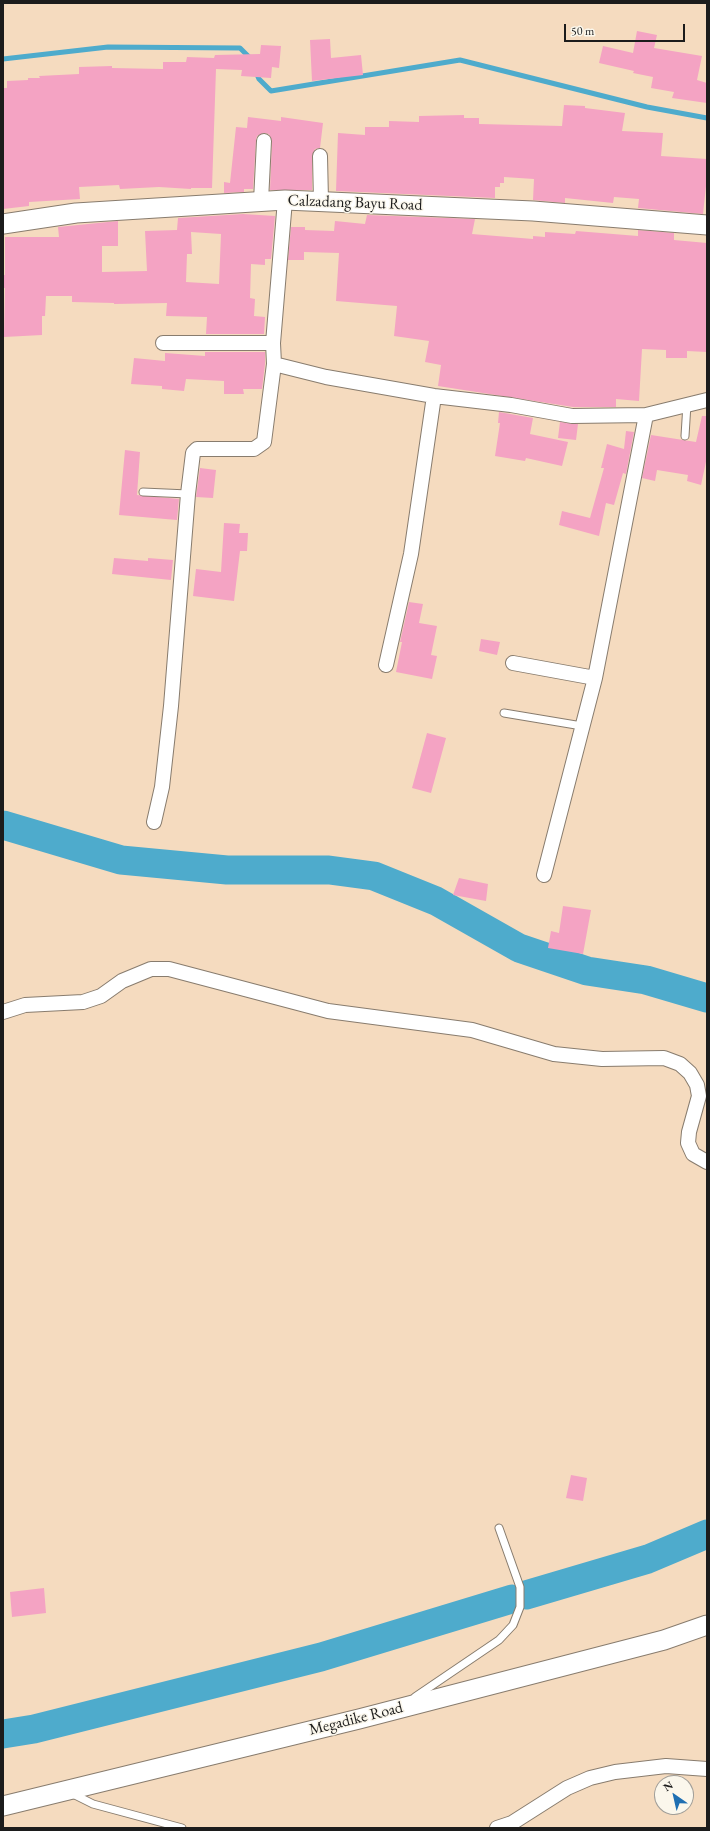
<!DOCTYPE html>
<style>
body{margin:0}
#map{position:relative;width:710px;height:1831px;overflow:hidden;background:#f5dbbf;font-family:"EB Garamond",serif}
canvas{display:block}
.frame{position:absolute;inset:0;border:4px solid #1c1c1c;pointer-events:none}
.north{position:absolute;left:654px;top:1775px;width:40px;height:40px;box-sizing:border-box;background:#fbf7ec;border:1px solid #a29f99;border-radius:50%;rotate:326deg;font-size:11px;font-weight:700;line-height:16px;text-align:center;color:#1c1c1c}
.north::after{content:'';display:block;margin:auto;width:14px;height:18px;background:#1f6fb2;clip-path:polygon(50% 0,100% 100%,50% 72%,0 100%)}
.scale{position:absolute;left:564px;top:24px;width:121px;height:18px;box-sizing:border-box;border:2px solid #1c1c1c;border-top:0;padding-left:5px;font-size:12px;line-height:14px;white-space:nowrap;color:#1c1c1c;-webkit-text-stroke:3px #fbf7ec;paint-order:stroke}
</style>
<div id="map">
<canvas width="710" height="1831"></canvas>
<div class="frame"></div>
<div class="north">N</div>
<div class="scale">50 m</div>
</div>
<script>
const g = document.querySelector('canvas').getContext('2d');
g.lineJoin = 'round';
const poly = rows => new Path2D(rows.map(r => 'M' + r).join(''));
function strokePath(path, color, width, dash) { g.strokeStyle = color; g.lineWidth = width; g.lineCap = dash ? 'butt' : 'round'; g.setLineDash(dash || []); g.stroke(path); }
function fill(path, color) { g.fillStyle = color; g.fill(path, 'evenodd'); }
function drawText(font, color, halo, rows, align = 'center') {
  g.font = font + ' "EB Garamond",serif'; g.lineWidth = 3; g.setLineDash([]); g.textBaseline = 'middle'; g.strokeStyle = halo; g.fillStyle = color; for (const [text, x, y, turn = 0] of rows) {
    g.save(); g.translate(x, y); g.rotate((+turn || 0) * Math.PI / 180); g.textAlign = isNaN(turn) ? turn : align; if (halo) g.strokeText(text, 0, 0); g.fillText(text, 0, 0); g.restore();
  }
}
const stream = poly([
 [3,59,108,47,240,48,251,59],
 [256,72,259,79,271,91,460,60,647,107,707,118]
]);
const river = poly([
 [3,825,121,860,227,870,329,870,374,876,436,901,519,948,587,971,646,980,707,998],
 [526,1595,648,1559,707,1534],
 [3,1734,34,1729,321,1657,512,1599]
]);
const building = poly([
 [637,31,657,35,654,48,702,56,697,80,707,83,707,103,672,98,674,92,651,88,653,77,633,73,634,71,599,63,603,46,633,53],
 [330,39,331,58,361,55,363,75,312,81,310,40],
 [261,45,281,46,279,68,272,67,271,78,241,76,242,70,216,69,212,188,191,188,191,189,159,187,120,189,119,185,79,187,80,199,29,202,29,206,3,209,3,88,7,88,7,81,28,80,28,78,40,78,39,76,79,74,79,67,112,66,112,68,163,69,163,62,186,62,187,57,214,58,215,55,260,54],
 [564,105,585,106,585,108,625,113,622,131,663,133,661,156,707,159,707,186,706,186,703,214,638,208,639,199,614,197,613,203,565,198,565,203,533,200,534,179,504,177,504,183,500,183,500,187,495,187,495,198,336,191,338,133,365,135,365,127,389,127,389,121,419,122,419,116,464,115,464,118,479,118,479,124,562,126],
 [248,117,281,121,281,117,323,123,320,148,315,149,312,156,312,190,270,190,272,141,269,134,264,133,257,136,256,140,253,189,244,189,244,192,224,193,224,182,230,183,236,127,247,128],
 [243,214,275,216,271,259,265,259,265,265,251,264,250,298,255,299,254,316,265,317,264,334,206,334,207,317,166,316,167,303,114,304,114,303,72,302,72,296,46,296,45,316,42,316,42,335,4,337,5,288,3,288,3,275,5,275,5,237,59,237,58,227,118,221,118,246,102,246,102,272,147,271,145,231,177,230,178,218],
 [191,232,221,234,219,284,186,282,187,254,192,254],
 [367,215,475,219,472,234,533,239,533,236,545,237,545,232,575,234,576,231,638,236,638,230,674,233,674,240,707,243,707,352,687,351,687,358,666,358,666,350,642,349,639,401,616,399,616,407,573,407,438,386,441,365,425,362,429,341,394,336,397,306,336,301,339,253,304,252,304,260,288,260,291,227,305,227,305,230,334,231,335,221,365,224],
 [205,352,265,352,265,364,262,389,243,389,244,394,224,394,224,381,186,379,184,391,162,389,162,386,131,384,134,358,165,361,165,353,205,356],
 [499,412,533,418,530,434,568,442,562,466,526,458,525,461,495,456,500,423,498,423],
 [702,416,707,416,707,457,701,485,687,481,688,475,657,470,655,481,642,478,651,435,696,442],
 [560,422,578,424,576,440,558,438],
 [626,431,634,432,626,474,623,473,614,505,606,503,599,536,559,525,562,511,590,518,604,468,601,468,607,444,624,449],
 [125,450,140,452,137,495,179,499,177,520,119,515],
 [200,468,216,470,213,498,196,497],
 [224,523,240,524,239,533,248,533,247,551,240,551,234,601,193,596,196,569,221,572],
 [114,558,148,561,148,558,173,560,171,580,112,574],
 [409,602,423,604,419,623,437,626,431,655,437,656,432,679,396,672,402,642,400,642],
 [481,639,500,642,497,655,479,651],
 [427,733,446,738,431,793,412,788],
 [459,878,488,884,486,901,453,895],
 [563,906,591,910,583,954,548,948,551,931,559,933],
 [571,1475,587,1478,583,1501,566,1498],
 [44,1588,46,1613,12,1617,10,1592]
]);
const lane = poly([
 [685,436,687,404],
 [143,492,188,494],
 [504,713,582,726],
 [415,1697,499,1640,513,1625,520,1607,520,1587,499,1528],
 [71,1793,93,1804,182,1828]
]);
const street = poly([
 [320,156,321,201],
 [261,201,264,141],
 [163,343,273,343],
 [274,364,326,377,434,396,511,405,572,416,646,415,707,400],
 [513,663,595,678],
 [386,665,411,554,434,396],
 [154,822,162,787,171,706,188,494,193,453,197,449,254,449,264,442,274,364,273,343,285,200],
 [544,875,595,678,646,415],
 [3,1012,25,1005,83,1002,101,996,122,981,151,969,169,969,328,1011,472,1030,554,1054,602,1059,664,1058,680,1064,690,1073,697,1085,699,1096,689,1132,688,1143,693,1154,707,1162],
 [497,1828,512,1823,567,1788,590,1778,615,1772,666,1766,707,1769]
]);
const secondary = poly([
 [3,224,76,213,285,200,533,211,707,225],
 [3,1806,359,1719,664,1640,707,1625]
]);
const streetNames = [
 ["Calzadang Bayu Road",355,203,2],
 ["Megadike Road",356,1719,-14]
];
strokePath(stream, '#4eabcc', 5);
strokePath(river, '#4eabcc', 29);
fill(building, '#f4a3c3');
strokePath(lane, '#887c6e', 9);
strokePath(street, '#887c6e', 16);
strokePath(secondary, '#887c6e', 21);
strokePath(lane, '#fff', 7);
strokePath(street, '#fff', 14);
strokePath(secondary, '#fff', 19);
drawText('16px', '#1c1c1c', '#fbf7ec', streetNames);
</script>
